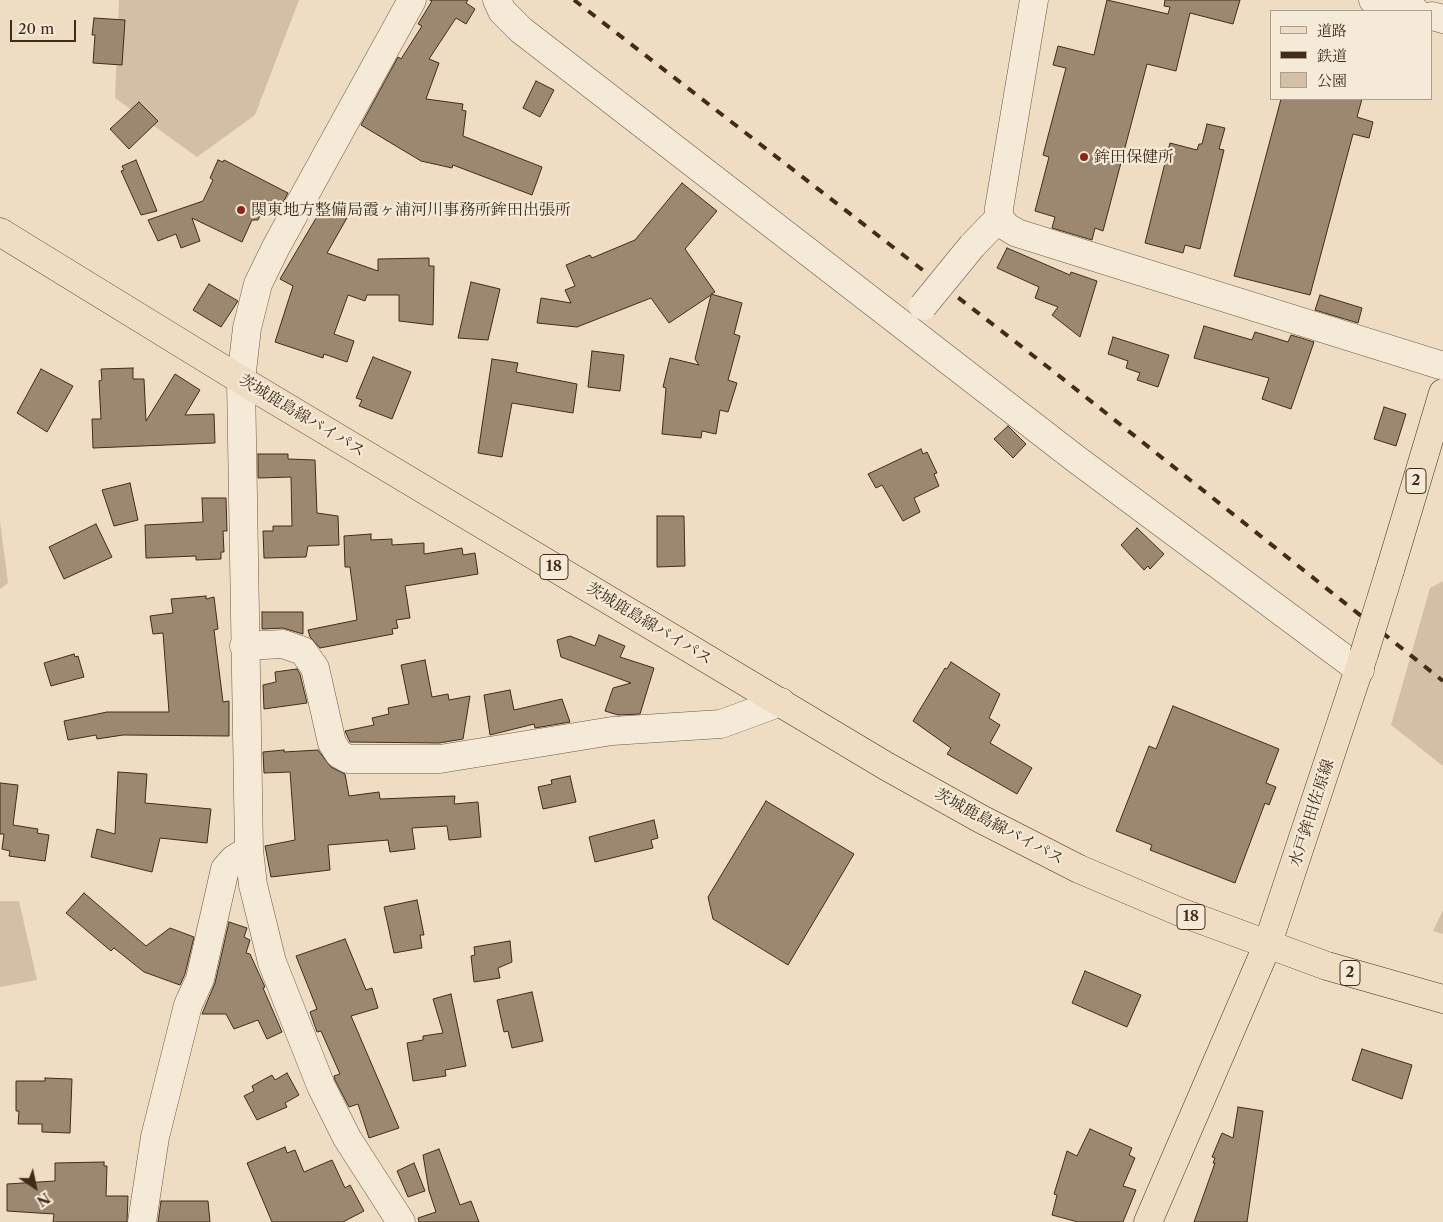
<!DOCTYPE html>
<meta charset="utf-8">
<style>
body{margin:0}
#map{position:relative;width:1443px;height:1222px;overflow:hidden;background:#efddc3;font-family:"Libre Caslon Text","Noto Serif JP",serif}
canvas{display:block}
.legend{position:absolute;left:1270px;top:10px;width:162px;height:90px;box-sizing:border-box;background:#f5e9d8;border:1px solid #ad9d8c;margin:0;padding:6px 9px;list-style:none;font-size:15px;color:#422b19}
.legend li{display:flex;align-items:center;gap:10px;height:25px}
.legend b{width:25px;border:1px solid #ad9d8c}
.north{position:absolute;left:10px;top:1162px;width:50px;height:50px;-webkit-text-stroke:4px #f5e9d8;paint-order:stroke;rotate:146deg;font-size:14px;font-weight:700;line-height:20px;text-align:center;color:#422b19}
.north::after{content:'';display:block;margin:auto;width:18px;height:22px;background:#422b19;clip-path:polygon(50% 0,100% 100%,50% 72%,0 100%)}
.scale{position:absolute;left:10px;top:20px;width:66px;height:22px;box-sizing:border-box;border:2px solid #422b19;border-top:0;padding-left:6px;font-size:15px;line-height:18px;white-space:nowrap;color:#422b19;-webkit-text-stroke:4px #f5e9d8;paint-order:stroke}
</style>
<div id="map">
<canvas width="1443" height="1222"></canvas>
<ul class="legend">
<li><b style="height:6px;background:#efddc3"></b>道路</li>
<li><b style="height:6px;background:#422b19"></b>鉄道</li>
<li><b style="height:14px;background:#d2bfa6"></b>公園</li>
</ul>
<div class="north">N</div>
<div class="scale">20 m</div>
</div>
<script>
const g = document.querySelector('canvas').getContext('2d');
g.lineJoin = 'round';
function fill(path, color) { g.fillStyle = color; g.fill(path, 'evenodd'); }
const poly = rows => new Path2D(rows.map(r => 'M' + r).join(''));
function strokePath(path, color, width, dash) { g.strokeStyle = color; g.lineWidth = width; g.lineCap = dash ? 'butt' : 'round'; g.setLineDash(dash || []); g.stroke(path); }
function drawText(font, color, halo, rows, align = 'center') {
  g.font = font + ' "Libre Caslon Text","Noto Serif JP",serif'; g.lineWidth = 4.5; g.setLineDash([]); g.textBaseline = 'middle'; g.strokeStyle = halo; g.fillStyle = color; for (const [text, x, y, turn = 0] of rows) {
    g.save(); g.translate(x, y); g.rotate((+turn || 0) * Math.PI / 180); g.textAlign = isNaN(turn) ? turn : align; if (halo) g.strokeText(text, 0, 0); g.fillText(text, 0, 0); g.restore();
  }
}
const green = poly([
 [119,0,299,0,255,115,197,157,115,98],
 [0,521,8,583,0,589],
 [1443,581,1443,766,1391,725,1430,588],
 [0,901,19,901,37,980,0,987],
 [1443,910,1443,934,1433,931]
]);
const building = poly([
 [430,0,468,0,466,3,475,9,466,24,456,18,429,59,439,63,426,99,463,104,462,110,466,111,463,136,542,167,532,195,453,165,452,168,421,161,361,125,398,57,401,59,422,26,418,24,432,1,430,0],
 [1107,0,1168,14,1170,7,1164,6,1165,0,1240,0,1233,24,1190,13,1176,71,1147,64,1103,231,1095,228,1092,240,1052,228,1055,217,1035,211,1049,157,1043,155,1066,68,1053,65,1058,46,1094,55,1107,0],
 [94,18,125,20,122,65,93,63,95,35,92,35,94,18],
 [536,81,554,90,540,117,523,108,536,81],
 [1281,99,1362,99,1357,117,1373,122,1369,138,1353,134,1310,295,1234,276,1281,99],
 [139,102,158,121,129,149,110,129,139,102],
 [1207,124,1225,128,1219,149,1224,150,1200,249,1185,245,1183,253,1145,243,1170,143,1197,150,1199,144,1202,144,1207,124],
 [136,160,157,211,141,215,121,171,124,170,122,166,136,160],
 [218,160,223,162,224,160,288,193,279,210,266,203,258,220,252,220,242,242,192,218,200,241,181,248,176,234,158,241,148,220,203,201,213,180,210,178,218,160],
 [682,183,717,211,685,249,715,292,711,294,742,303,734,334,740,336,728,380,737,383,728,412,720,410,716,434,702,431,701,438,662,434,666,388,663,387,670,358,699,365,695,359,711,295,669,323,651,298,577,327,537,323,541,298,571,303,565,290,575,286,566,265,590,255,592,258,635,240,682,183],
 [325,203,348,216,327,253,378,271,378,259,429,258,429,266,434,266,433,325,399,321,399,295,367,295,365,301,348,295,334,334,354,341,347,362,324,354,323,358,275,342,293,286,280,279,325,203],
 [1007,248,1070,275,1071,272,1097,281,1080,337,1052,315,1058,307,1035,298,1039,287,997,268,1007,248],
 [471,282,500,289,488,340,458,338,471,282],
 [209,284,238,301,221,327,193,310,209,284],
 [1320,295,1362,308,1358,323,1315,310,1320,295],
 [1204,326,1252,340,1255,332,1288,342,1291,335,1314,342,1291,409,1262,399,1269,378,1194,358,1204,326],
 [1113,337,1169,355,1158,387,1137,380,1140,373,1126,368,1128,361,1108,354,1113,337],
 [592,351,624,355,620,391,588,387,592,351],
 [373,357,411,372,392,419,359,406,362,400,356,398,373,357],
 [492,359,518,363,516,372,577,384,573,413,512,403,502,457,478,453,492,359],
 [133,368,133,379,144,379,146,421,175,374,200,390,185,415,214,414,215,443,93,448,92,419,101,419,99,381,102,380,101,369,133,368],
 [41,369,73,386,47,432,17,413,41,369],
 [1384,407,1406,414,1396,446,1374,439,1384,407],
 [1008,426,1026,444,1013,458,994,439,1008,426],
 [921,449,923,454,927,452,937,473,934,474,939,486,914,498,920,512,903,521,882,485,876,488,868,474,921,449],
 [258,454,288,454,288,459,315,460,317,513,338,516,339,545,308,546,306,557,264,558,263,531,273,531,273,526,292,526,291,477,258,478,258,454],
 [130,483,138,520,114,526,102,490,130,483],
 [202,498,226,498,227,531,223,531,224,552,221,552,221,559,196,560,196,556,146,558,145,525,203,522,202,498],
 [657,516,684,516,685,566,657,567,657,516],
 [96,524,112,557,64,579,49,547,96,524],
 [1137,528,1164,554,1150,569,1148,566,1144,570,1121,545,1137,528],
 [371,534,371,540,392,539,392,545,424,543,424,554,462,548,463,555,475,553,478,574,405,586,410,618,396,620,398,628,392,629,393,634,320,648,310,637,308,630,357,620,350,567,345,567,344,536,371,534],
 [206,596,206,599,214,597,218,629,214,630,223,702,229,701,229,736,123,735,97,739,96,735,68,740,64,721,107,712,169,712,163,633,153,634,150,616,173,613,171,599,206,596],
 [262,612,303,612,303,634,283,628,262,629,262,612],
 [599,635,625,646,620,657,654,668,640,714,618,715,605,711,613,688,631,683,561,657,557,640,570,636,595,646,599,635],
 [74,654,75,657,78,656,84,677,51,686,44,663,74,654],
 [425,660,432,697,448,694,449,700,470,696,463,739,439,743,350,742,345,731,374,725,372,718,389,714,388,708,409,704,401,665,425,660],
 [951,662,1000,694,989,718,1000,725,990,743,1032,768,1017,794,947,754,951,748,913,721,945,668,947,669,951,662],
 [297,669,300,674,307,703,264,709,263,685,276,682,275,672,297,669],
 [510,690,514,710,562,699,570,722,535,728,534,724,490,735,484,695,510,690],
 [1173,706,1279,749,1266,783,1276,787,1269,805,1265,803,1235,883,1150,850,1152,845,1116,831,1149,746,1156,749,1173,706],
 [284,750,284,752,318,750,331,767,345,774,349,796,379,792,380,799,455,796,454,804,478,802,481,837,449,840,447,826,412,828,415,849,390,852,388,840,328,845,330,870,271,877,265,846,295,840,290,772,264,773,263,752,284,750],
 [118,772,147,774,145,803,211,809,207,843,160,838,152,872,91,857,97,829,115,834,118,772],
 [570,776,576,802,543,809,538,787,552,784,551,780,570,776],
 [0,783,18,785,13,825,38,829,37,833,49,835,45,861,9,856,10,851,2,849,4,834,0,834,0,783],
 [766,801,854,854,788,965,713,919,708,897,766,801],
 [654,820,658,838,651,840,653,848,595,862,589,837,654,820],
 [84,893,146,946,170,928,194,937,185,974,180,985,144,972,114,948,111,951,66,913,84,893],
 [417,900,424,935,420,935,422,948,394,953,384,907,417,900],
 [229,922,247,928,244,937,250,940,246,953,250,954,265,987,263,988,282,1032,267,1039,258,1020,234,1029,226,1014,202,1014,215,983,229,922],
 [345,939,366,990,372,988,378,1008,351,1016,399,1128,369,1138,358,1104,349,1107,335,1080,334,1076,340,1074,321,1031,317,1032,310,1012,317,1009,296,956,345,939],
 [510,941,512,962,498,968,500,978,474,982,471,956,475,955,474,947,510,941],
 [1085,971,1141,995,1127,1027,1072,1003,1085,971],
 [532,992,543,1041,512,1048,508,1031,504,1032,497,1000,532,992],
 [451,994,466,1066,445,1070,446,1076,413,1081,407,1043,423,1040,423,1036,443,1033,433,999,451,994],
 [1362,1049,1412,1065,1402,1099,1352,1080,1362,1049],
 [287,1073,299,1095,285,1103,287,1107,257,1120,244,1096,254,1091,252,1086,272,1075,275,1080,287,1073],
 [45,1078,72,1079,70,1133,42,1132,42,1124,18,1124,19,1111,16,1111,16,1081,45,1081,45,1078],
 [1238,1107,1263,1111,1247,1222,1194,1222,1215,1163,1213,1163,1215,1158,1212,1157,1222,1133,1233,1138,1238,1107],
 [1090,1129,1132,1148,1129,1155,1135,1158,1123,1186,1136,1190,1123,1222,1078,1222,1052,1215,1057,1195,1054,1194,1067,1151,1077,1156,1090,1129],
 [285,1147,287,1153,295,1150,304,1172,332,1160,345,1188,350,1185,364,1211,343,1222,272,1222,247,1163,285,1147],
 [439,1149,460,1205,471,1201,479,1222,419,1222,418,1218,436,1212,429,1191,423,1155,439,1149],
 [104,1162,104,1166,107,1166,106,1196,128,1196,127,1222,53,1222,54,1214,7,1211,7,1184,55,1181,55,1163,104,1162],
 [414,1163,425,1191,408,1197,397,1171,414,1163],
 [161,1201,208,1201,210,1222,158,1222,161,1201]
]);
const minor = poly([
 [497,0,502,11,521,30,1076,459,1360,670],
 [1034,0,999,208,999,218,1007,227,1017,233,1443,366],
 [1373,0,1415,11],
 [1432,16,1443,19],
 [972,246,999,218],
 [244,646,283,644,303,651,315,668,332,743,339,754,348,759,440,759,612,731,721,724,781,702],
 [142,1222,155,1137,188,1005,200,979,225,869,234,859,249,850],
 [401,1222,347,1138,321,1086,272,962,253,885,249,850,241,380,247,328,258,284,276,247,412,0]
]);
const major = poly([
 [0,232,241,380,886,766,981,819,1079,869,1180,912,1327,966,1443,999],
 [1390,570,1443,393],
 [1148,1222,1267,946,1364,654]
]);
const rail = poly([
 [574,0,1053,371,1443,681]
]);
const minorBridge = poly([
 [923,306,972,246]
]);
const majorBridge = poly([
 [1364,654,1390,570]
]);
const markers = [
 [1084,157,5,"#8f2418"],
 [241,210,5,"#8f2418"]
];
const shields = [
 [1416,481,20],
 [554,567,28],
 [1191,917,28],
 [1350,973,20]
];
const shieldNames = [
 ["2",1416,481],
 ["18",554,567],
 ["18",1191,917],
 ["2",1350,973]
];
const poiNames = [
 ["鉾田保健所",1094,157],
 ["関東地方整備局霞ヶ浦河川事務所鉾田出張所",251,210]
];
const streetNames = [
 ["茨城鹿島線バイパス",302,416,31],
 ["茨城鹿島線バイパス",649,624,31],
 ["水戸鉾田佐原線",1312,813,-72],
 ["茨城鹿島線バイパス",999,827,28]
];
fill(green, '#d2bfa6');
fill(building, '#9c8871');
strokePath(building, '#422b19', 1);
strokePath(minor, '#6d5844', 29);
strokePath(major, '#422b19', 29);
strokePath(minor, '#f5e9d8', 28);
strokePath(major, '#efddc3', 28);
strokePath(rail, '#422b19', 4, [9, 9]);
strokePath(minorBridge, '#6d5844', 29, []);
strokePath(majorBridge, '#422b19', 29, []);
strokePath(minorBridge, '#f5e9d8', 28);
strokePath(majorBridge, '#efddc3', 28);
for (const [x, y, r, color] of markers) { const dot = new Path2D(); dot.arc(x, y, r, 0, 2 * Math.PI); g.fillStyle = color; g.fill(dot); strokePath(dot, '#f5e9d8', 2); }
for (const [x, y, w] of shields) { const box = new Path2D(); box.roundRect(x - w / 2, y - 12.5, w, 25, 4); g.fillStyle = '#f5e9d8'; g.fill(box); strokePath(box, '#422b19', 1); }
drawText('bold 15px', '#422b19', null, shieldNames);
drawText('16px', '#422b19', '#f5e9d8', poiNames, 'left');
drawText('16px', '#422b19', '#f5e9d8', streetNames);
</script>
